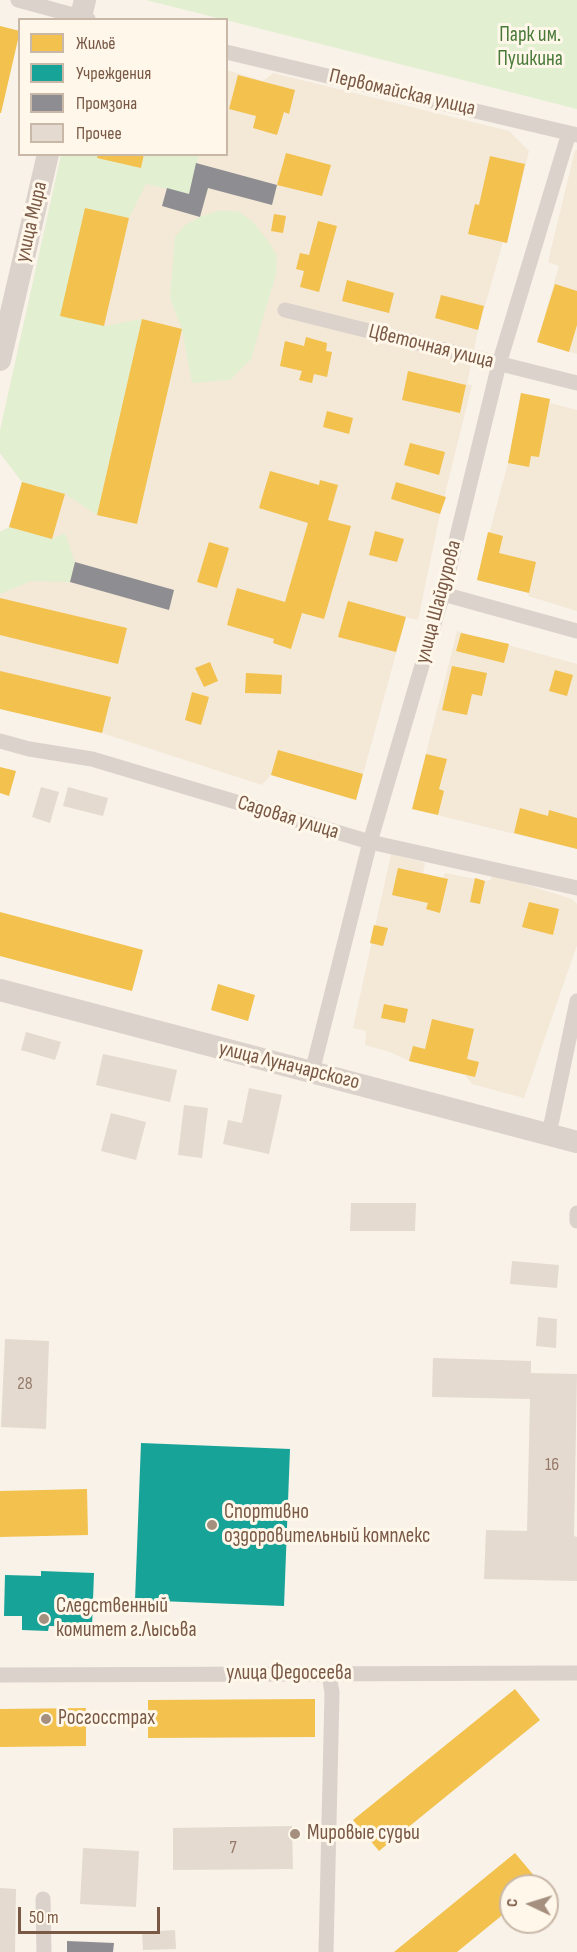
<!DOCTYPE html>
<meta charset="utf-8">
<style>
body{margin:0}
#map{position:relative;width:577px;height:1952px;overflow:hidden;background:#f8f2e8;font-family:"Sofia Sans Condensed",sans-serif}
canvas{display:block}
.legend{position:absolute;left:18px;top:18px;width:210px;height:138px;box-sizing:border-box;background:#fff7ea;border:2px solid #c9b8a8;margin:0;padding:8px 10px;list-style:none;font-size:18px;color:#795945}
.legend li{display:flex;align-items:center;gap:12px;height:30px}
.legend b{width:30px;border:2px solid #c9b8a8}
.north{position:absolute;left:499px;top:1874px;width:60px;height:60px;box-sizing:border-box;background:#fff7ea;border:2px solid #c9b8a8;border-radius:50%;rotate:274deg;font-size:16px;font-weight:700;line-height:24px;text-align:center;color:#795945}
.north::after{content:'';display:block;margin:auto;width:21px;height:27px;background:#a58f7e;clip-path:polygon(50% 0,100% 100%,50% 72%,0 100%)}
.scale{position:absolute;left:18px;top:1907px;width:142px;height:27px;box-sizing:border-box;border:3px solid #795945;border-top:0;padding-left:8px;font-size:18px;line-height:21px;white-space:nowrap;color:#795945;-webkit-text-stroke:4px #fff7ea;paint-order:stroke}
</style>
<div id="map">
<canvas width="577" height="1952"></canvas>
<ul class="legend">
<li><b style="height:16px;background:#f2c14e"></b>Жильё</li>
<li><b style="height:16px;background:#17a398"></b>Учреждения</li>
<li><b style="height:16px;background:#8d8d92"></b>Промзона</li>
<li><b style="height:16px;background:#e5dacf"></b>Прочее</li>
</ul>
<div class="north">С</div>
<div class="scale">50 m</div>
</div>
<script>
const g = document.querySelector('canvas').getContext('2d');
g.lineJoin = 'round';
function fill(path, color) { g.fillStyle = color; g.fill(path, 'evenodd'); }
const poly = rows => new Path2D(rows.map(r => 'M' + r).join(''));
function strokePath(path, color, width, dash) { g.strokeStyle = color; g.lineWidth = width; g.lineCap = dash ? 'butt' : 'round'; g.setLineDash(dash || []); g.stroke(path); }
function drawText(font, color, halo, rows, align = 'center') {
  g.font = font + ' "Sofia Sans Condensed",sans-serif'; g.lineWidth = 6; g.setLineDash([]); g.textBaseline = 'middle'; g.strokeStyle = halo; g.fillStyle = color; for (const [text, x, y, turn = 0] of rows) {
    g.save(); g.translate(x, y); g.rotate((+turn || 0) * Math.PI / 180); g.textAlign = isNaN(turn) ? turn : align; if (halo) g.strokeText(text, 0, 0); g.fillText(text, 0, 0); g.restore();
  }
}
const residential = poly([
 [227,70,263,81,273,73,509,131,529,151,507,243,503,242,478,330,467,384,472,385,440,514,418,620,406,617,356,800,271,775,262,785,102,733,0,709,0,532,9,527,22,482,0,453,0,431,61,155,226,154],
 [575,150,577,150,577,354,537,342,559,266,548,262],
 [521,393,550,399,550,403,577,410,577,611,528,596,529,593,477,580,508,463],
 [457,631,577,664,577,849,412,809],
 [391,854,425,863,423,873,443,878,445,873,485,881,491,880,492,874,572,899,577,904,577,945,524,1098,472,1084,465,1075,409,1061,390,1052,365,1045,366,1031,353,1028]
]);
const green = poly([
 [146,0,577,0,577,109,226,20],
 [61,155,98,155,98,158,141,168,144,155,199,155,189,194,146,184,129,218,85,208,104,326,142,319,97,515,65,494,22,482,0,453,0,431],
 [218,211,238,211,253,222,268,241,277,256,276,274,251,359,230,380,192,383,182,329,170,298,175,237,185,225,200,217],
 [9,527,52,539,65,533,75,562,70,582,31,581,0,594,0,532]
]);
const homes = poly([
 [0,26,20,31,1,113,0,113],
 [238,75,295,90,289,114,284,112,277,135,253,128,256,116,229,109],
 [286,153,331,165,322,196,277,185],
 [98,154,144,154,141,168,97,158],
 [490,156,525,164,507,243,468,234,475,204,479,205],
 [85,208,129,218,104,326,60,316],
 [274,214,286,216,283,233,271,231],
 [318,221,337,226,319,292,300,287,304,271,296,269,300,253,309,255],
 [347,280,394,293,389,313,342,301],
 [555,284,577,291,577,325,569,352,537,342],
 [441,295,484,306,478,330,435,318],
 [142,319,182,329,137,524,97,515],
 [306,337,327,343,326,351,332,352,327,377,314,374,312,383,299,380,302,371,280,366,285,341,304,346],
 [408,371,466,385,460,413,402,400],
 [521,393,550,399,539,457,531,456,529,467,508,463],
 [327,411,353,418,349,434,323,427],
 [410,443,445,452,439,475,404,465],
 [270,471,319,485,320,480,338,485,328,520,351,526,324,619,302,613,291,649,273,643,274,639,227,625,237,588,285,602,308,523,259,508],
 [22,482,65,494,52,539,9,527],
 [396,482,446,497,440,514,391,499],
 [375,531,404,539,397,562,369,555],
 [488,532,503,536,499,553,536,562,529,593,477,580],
 [209,542,229,548,217,588,197,582],
 [0,598,127,628,118,664,0,635],
 [348,601,406,617,396,652,338,637],
 [461,633,509,644,504,663,456,651],
 [210,662,218,681,204,687,195,668],
 [452,666,487,673,482,696,472,694,467,715,442,710],
 [555,670,573,675,567,696,549,691],
 [0,671,111,697,102,733,0,709],
 [246,673,282,675,281,694,245,693],
 [192,692,209,697,201,725,185,720],
 [278,750,363,774,356,800,271,775],
 [426,754,447,759,439,789,444,791,438,815,412,809],
 [0,767,16,771,9,796,0,793],
 [520,808,548,816,549,810,577,818,577,849,514,833],
 [398,868,448,879,440,913,426,909,428,903,392,895],
 [475,878,485,881,480,904,470,902],
 [529,902,559,909,553,935,522,927],
 [0,912,143,950,132,991,0,956],
 [374,925,388,928,383,946,370,943],
 [218,984,255,995,248,1021,211,1010],
 [384,1004,408,1009,405,1023,381,1018],
 [432,1019,474,1029,467,1059,479,1062,475,1077,409,1061,413,1046,425,1049],
 [87,1489,88,1535,0,1537,0,1491],
 [515,1689,540,1720,379,1851,353,1820],
 [315,1699,315,1737,148,1738,148,1700],
 [86,1708,86,1746,0,1747,0,1709],
 [515,1853,541,1884,538,1886,511,1886,511,1908,457,1952,394,1952]
]);
const public = poly([
 [141,1443,290,1449,284,1606,135,1600],
 [41,1571,94,1573,92,1627,49,1626,48,1631,22,1630,22,1616,4,1616,5,1575,41,1576]
]);
const industry = poly([
 [196,163,277,185,272,205,208,188,200,217,162,206,167,188,189,194],
 [75,562,174,590,169,610,70,582],
 [67,1941,114,1943,113,1952,67,1952]
]);
const building = poly([
 [41,787,59,792,50,823,32,817],
 [68,787,108,798,103,816,63,806],
 [26,1032,61,1042,55,1060,21,1050],
 [103,1054,177,1070,170,1102,96,1085],
 [249,1088,282,1095,269,1154,223,1144,228,1120,242,1123],
 [184,1105,208,1108,202,1158,178,1155],
 [111,1113,146,1122,136,1160,101,1151],
 [351,1203,416,1203,415,1231,350,1231],
 [512,1261,559,1265,557,1288,510,1284],
 [538,1317,557,1319,556,1348,536,1346],
 [5,1339,49,1341,46,1429,1,1427],
 [433,1358,531,1361,531,1373,577,1374,574,1536,577,1537,577,1581,484,1579,486,1530,527,1531,530,1399,432,1397],
 [292,1826,293,1869,173,1870,173,1828],
 [83,1848,139,1851,136,1907,80,1904],
 [0,1888,16,1889,15,1952,0,1952],
 [175,1930,176,1949,143,1950,142,1932]
]);
const street = poly([
 [18,0,88,19],
 [226,52,577,135],
 [285,310,577,383],
 [443,594,577,631],
 [0,741,29,749,92,759,370,842,577,888],
 [312,1072,370,842,443,594,499,364,569,133],
 [549,1134,577,1001],
 [577,1213,577,1221],
 [0,1675,577,1673],
 [43,1899,44,1952],
 [326,1952,332,1693,329,1674]
]);
const secondary = poly([
 [80,20,85,0],
 [0,360,48,154],
 [0,990,577,1142]
]);
const markers = [
 [212,1525,6,"#a58f7e"],
 [44,1619,6,"#a58f7e"],
 [46,1719,6,"#a58f7e"],
 [295,1834,6,"#a58f7e"]
];
const numberNames = [
 ["28",25,1384],
 ["16",552,1465],
 ["7",233,1848]
];
const parkNames = [
 ["Парк им.",530,36],
 ["Пушкина",530,60]
];
const streetNames = [
 ["Первомайская улица",402,93,13],
 ["улица Мира",32,222,-77],
 ["Цветочная улица",431,347,14],
 ["улица Шайдурова",439,602,-75],
 ["Садовая улица",288,818,17],
 ["улица Луначарского",289,1066,14],
 ["улица Федосеева",289,1674]
];
const poiNames = [
 ["Спортивно",224,1513],
 ["оздоровительный комплекс",224,1537],
 ["Следственный",56,1607],
 ["комитет г.Лысьва",56,1631],
 ["Росгосстрах",58,1719],
 ["Мировые судьи",307,1834]
];
fill(residential, '#f4e8d7');
fill(green, '#e2f0d1');
fill(homes, '#f2c14e');
fill(public, '#17a398');
fill(industry, '#8d8d92');
fill(building, '#e5dacf');
strokePath(street, '#dbd2cc', 15);
strokePath(secondary, '#dbd2cc', 22);
for (const [x, y, r, color] of markers) { const dot = new Path2D(); dot.arc(x, y, r, 0, 2 * Math.PI); g.fillStyle = color; g.fill(dot); strokePath(dot, '#fff7ea', 2); }
drawText('18px', '#967b6a', null, numberNames);
drawText('21px', '#4a7a3a', '#fff7ea', parkNames);
drawText('21px', '#795945', '#fff7ea', streetNames);
drawText('21px', '#795945', '#fff7ea', poiNames, 'left');
</script>
